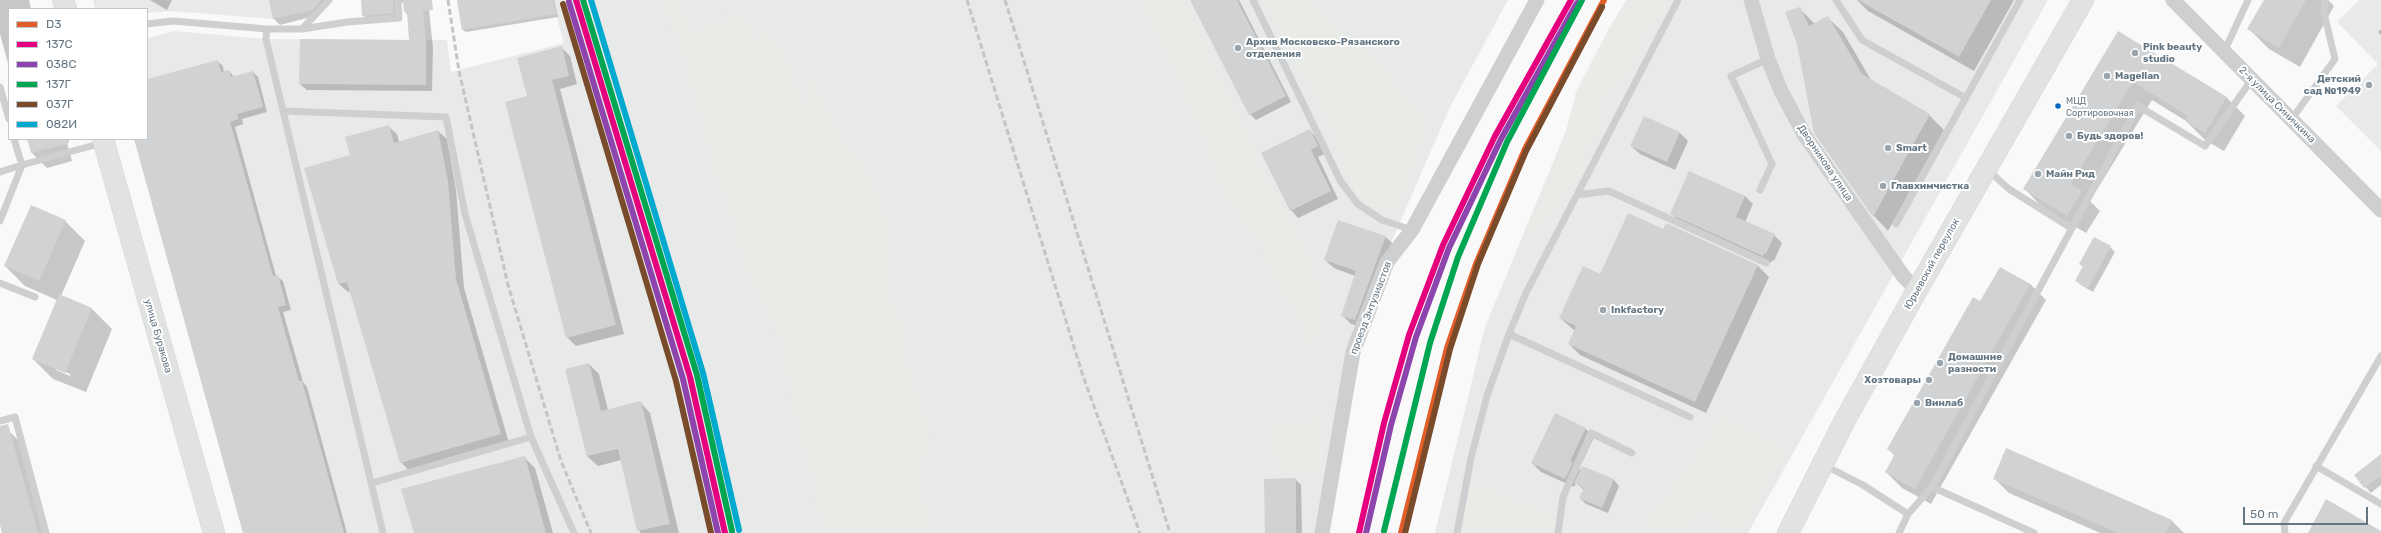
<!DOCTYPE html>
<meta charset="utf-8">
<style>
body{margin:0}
#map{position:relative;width:2381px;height:533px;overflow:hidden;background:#f9f9f9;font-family:Rubik,sans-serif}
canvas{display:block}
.legend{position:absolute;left:8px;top:8px;width:140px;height:132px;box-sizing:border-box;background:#fff;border:1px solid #c1c8cd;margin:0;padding:5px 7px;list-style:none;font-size:12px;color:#657683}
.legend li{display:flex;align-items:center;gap:8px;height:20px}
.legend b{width:20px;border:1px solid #c1c8cd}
.scale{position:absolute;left:2243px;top:507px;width:125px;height:18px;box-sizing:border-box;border:2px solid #657683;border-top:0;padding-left:5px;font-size:12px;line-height:14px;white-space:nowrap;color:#657683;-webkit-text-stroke:3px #fff;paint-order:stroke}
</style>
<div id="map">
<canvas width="2381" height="533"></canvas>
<ul class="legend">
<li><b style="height:5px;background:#e15d29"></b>D3</li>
<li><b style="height:5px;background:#e5007d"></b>137С</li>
<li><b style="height:5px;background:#8e44ad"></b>038С</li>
<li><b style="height:5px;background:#00a651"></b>137Г</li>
<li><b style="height:5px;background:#7a4b2a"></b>037Г</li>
<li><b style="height:5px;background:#00a9ce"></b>082И</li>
</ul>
<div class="scale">50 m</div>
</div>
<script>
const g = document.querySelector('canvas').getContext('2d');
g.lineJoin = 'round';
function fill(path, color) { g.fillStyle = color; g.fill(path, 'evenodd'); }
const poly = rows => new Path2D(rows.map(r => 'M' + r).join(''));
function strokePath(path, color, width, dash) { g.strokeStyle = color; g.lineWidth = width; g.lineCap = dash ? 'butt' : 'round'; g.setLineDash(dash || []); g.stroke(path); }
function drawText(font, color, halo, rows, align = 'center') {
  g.font = font + ' Rubik,sans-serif'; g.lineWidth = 4; g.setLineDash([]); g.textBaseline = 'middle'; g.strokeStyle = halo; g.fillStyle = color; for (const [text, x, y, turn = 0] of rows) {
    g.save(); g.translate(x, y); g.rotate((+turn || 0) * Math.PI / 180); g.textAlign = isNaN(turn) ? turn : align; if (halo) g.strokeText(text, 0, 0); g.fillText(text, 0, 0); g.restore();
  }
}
const built = poly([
 [93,0,323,0,315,9,273,19,171,11,147,13,147,9,95,9],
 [457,0,1508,0,1450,107,1385,257,1352,345,1319,533,262,533,147,118,147,38,174,31,266,39,447,40,451,72,564,43,556,14,462,30],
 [1626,0,2048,0,1748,533,1435,533,1485,327,1606,34],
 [2359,0,2381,0,2381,151,2336,106,2378,64,2337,22]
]);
const green = poly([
 [659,0,677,0,696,39,700,32,701,24,691,0,696,0,704,22,710,28,719,27,726,22,728,13,736,11,749,25,757,40,764,34,778,46,787,61,801,104,807,109,809,76,835,130,864,166,885,217,887,226,885,271,891,300,905,335,904,343,909,369,926,419,929,446,918,470,918,488,930,523,930,533,828,533,816,500,810,465,797,423,780,337,755,289,743,259,727,201,717,177,679,39],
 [1142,0,1179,0,1191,13,1209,52,1217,77,1269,182,1300,237,1313,269,1323,310,1319,335,1314,343,1306,341,1299,316,1287,301,1268,267,1264,249,1222,189,1208,144],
 [1264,0,1308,0,1370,55,1415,105,1424,121,1424,129,1401,204,1384,211,1366,205,1353,191,1333,130,1312,89,1278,32],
 [1631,0,1668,0,1662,13,1645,33,1637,56,1618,85,1604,95,1602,103,1603,121,1589,144,1580,176,1536,229,1527,228,1529,220,1544,199,1553,169,1563,143,1576,92,1607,32],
 [1724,416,1788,448,1739,533,1700,511,1685,533,1639,533],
 [1321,419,1325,469,1277,473,1273,423],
 [1471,482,1593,533,1461,533]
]);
const shadow = poly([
 [0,0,29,0,31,9,9,9,9,67,0,34],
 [150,0,172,0,167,10],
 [270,0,333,0,319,15,280,25,274,19],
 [362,0,428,0,433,48,432,91,307,90,300,84,410,41,408,15,405,12,404,2,400,4,400,20,370,22,363,15],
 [458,0,554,0,558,17,466,32,463,30],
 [1192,0,1239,0,1291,102,1256,120,1250,114],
 [1857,0,2014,0,1974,71,1868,11],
 [2265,0,2328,0,2334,6,2300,67,2269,49,2249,29],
 [1800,9,1815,24,1828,18,1843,32,1871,80,1929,115,1944,130,1888,231,1874,216,1815,133],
 [2381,29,2381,35,2378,32],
 [2119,32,2227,98,2245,116,2224,151,2205,140,2186,121,2152,100,2090,201,2100,211,2086,233,2042,207,2024,188],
 [561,47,570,56,577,84,560,89,624,334,576,346,567,337,529,97],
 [217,61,223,66,224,73,229,71,234,77,253,72,258,77,267,112,242,119,243,124,235,127,276,276,283,281,291,310,283,312,303,382,307,387,347,533,244,533,135,139,147,139,147,80],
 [388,126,397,134,399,142,438,131,447,139,456,190,464,288,509,443,409,471,401,462,351,291,348,292,339,284,306,169,351,156],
 [1310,131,1317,138,1325,154,1318,157,1338,199,1298,218,1291,210],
 [1680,133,1688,141,1675,170,1640,154,1631,146],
 [28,139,66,139,72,161,47,168,32,153],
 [1745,196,1753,204,1745,222,1774,235,1782,243,1774,261,1772,260,1771,263,1679,221,1671,213],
 [65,221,85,241,61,296,92,309,112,329,86,392,53,379,33,359,57,300,25,286,5,266],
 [56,368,70,374,70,376,56,370],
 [1666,224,1758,266,1769,277,1706,413,1580,355,1569,344,1575,331,1560,318,1600,275,1664,230],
 [1386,237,1394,245,1364,328,1351,324,1342,315,1355,276,1334,268,1325,260],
 [2110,247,2115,252,2093,292,2081,285,2077,281,2084,268,2080,264],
 [2000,268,2030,284,2046,300,1931,504,1902,488,1886,472,1895,456,1888,449,1981,302],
 [589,364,599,374,608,410,640,402,650,413,679,533,640,533,621,460,598,466,587,456,566,370],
 [1585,428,1594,437,1579,469,1581,471,1583,467,1614,480,1619,486,1608,513,1586,504,1580,498,1584,490,1576,483,1574,487,1541,472,1532,463],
 [9,431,24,446,48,533,3,533,0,521,0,434],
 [2381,456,2381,485,2371,493,2355,475],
 [524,457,535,468,553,533,415,533],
 [1994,478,2171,520,2184,533,2100,533,2009,493],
 [1295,479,1301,485,1302,533,1266,533]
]);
const building = poly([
 [269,0,322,0,313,10,273,19],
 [361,0,393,0,394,13,362,16],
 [403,0,432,0,433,10,423,11,426,40,426,85,299,84,300,39,409,40,407,12,404,12],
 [457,0,553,0,557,14,462,30],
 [1190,0,1237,0,1286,96,1249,115],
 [1858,0,1991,0,1959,57],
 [2264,0,2306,0,2279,48,2247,29],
 [1800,7,1809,26,1828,16,1862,74,1930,114,1873,217,1814,133,1797,44,1785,12],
 [2118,31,2227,97,2205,133,2185,121,2188,116,2133,82,2071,184,2082,191,2067,216,2023,189],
 [562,46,569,76,552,80,616,325,566,338,505,102,527,96,517,58],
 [218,60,221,72,229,70,231,77,253,71,263,107,237,114,239,119,230,122,273,276,278,275,286,305,278,307,299,381,302,381,344,533,243,533,134,139,147,139,147,79],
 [1644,116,1680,132,1667,162,1630,146],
 [389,125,394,143,438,130,448,181,456,279,501,434,400,463,347,282,338,284,304,168,350,155,345,137],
 [1310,129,1318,146,1311,150,1331,191,1290,211,1261,153],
 [27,139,69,139,69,143,31,153],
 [1689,171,1745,196,1736,217,1775,234,1766,254,1764,253,1763,256,1670,214],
 [31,205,66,220,39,281,4,266],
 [1628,213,1663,229,1666,223,1758,265,1695,402,1568,344,1576,326,1559,318,1583,266,1600,274],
 [1338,220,1386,236,1355,320,1341,316,1356,271,1324,260],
 [2094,237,2111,246,2088,288,2075,281,2083,266,2079,264],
 [2000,267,2030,284,1915,489,1885,472,1895,454,1887,449,1973,297,1980,301],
 [59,294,92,308,65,373,32,359],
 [589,363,601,411,641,401,670,524,637,531,618,449,587,456,565,369],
 [1555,413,1586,428,1570,461,1573,462,1565,479,1531,463],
 [8,424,38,533,2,533,0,525,0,426],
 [2006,448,2172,520,2166,533,2119,533,1993,479],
 [2381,454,2381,476,2364,488,2354,475],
 [525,456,546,533,414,533,401,489],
 [1582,466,1614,479,1602,508,1579,498,1584,488,1574,483],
 [1296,478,1296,533,1265,533,1264,479],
 [2326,499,2381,531,2381,533,2308,533]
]);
const lane = poly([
 [1253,0,1341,182,1358,204,1382,220,1412,230],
 [1836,0,1862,40,1966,98],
 [147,24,173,21,267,29,302,29,347,22,399,18,398,0],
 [267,29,266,39,383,533],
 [302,29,329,0],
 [2224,52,2248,0],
 [0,87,9,119],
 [284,111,446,117,465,214,531,437,574,533],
 [2291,120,2335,59,2324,13,2325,0],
 [14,139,22,165,102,143],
 [1988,170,2009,189,2071,228],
 [0,172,22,165,0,221],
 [1760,190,1772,164,1731,76,1768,59],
 [1577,195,1609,191,1766,263],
 [1896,224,2020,0],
 [0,283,35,297],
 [1509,334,1690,417],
 [0,421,15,417,46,533],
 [1824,465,1863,485,1908,514],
 [2316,466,2381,504],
 [372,483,531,437],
 [1932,487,2034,533],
 [1457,533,1471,458,1487,396,1509,334,1526,293,1678,0],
 [1558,533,1563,497,1591,433,1632,453],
 [1899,533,1908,514,1932,487,2138,106,2205,146,2252,79],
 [2285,533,2284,523,2381,356]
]);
const street = poly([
 [1751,0,1768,59,1781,91,1805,136,1904,277,1917,290],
 [2173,0,2381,210],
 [1322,533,1353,352,1387,262,1412,230,1537,0]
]);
const secondary = poly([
 [63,0,66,9],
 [103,139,214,533],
 [1788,533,1845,420,1917,290,2083,0]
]);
const rail = poly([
 [448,0,459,71,508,285,561,461,591,533],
 [967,0,1083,376,1140,533],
 [1005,0,1170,533]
]);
const rail1 = poly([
 [1401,533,1447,348,1476,264,1525,149,1604,0]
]);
const rail2 = poly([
 [576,0,690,377,725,533],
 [1359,533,1384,423,1409,335,1443,245,1495,136,1571,0]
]);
const rail3 = poly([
 [569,2,683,379,718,533],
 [1366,533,1391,425,1416,337,1449,248,1501,139,1577,3]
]);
const rail4 = poly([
 [583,0,697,375,732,531],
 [1384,531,1430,343,1458,257,1507,142,1582,0]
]);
const rail5 = poly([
 [563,4,676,381,711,533],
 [1405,533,1450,349,1478,264,1526,151,1602,7]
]);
const rail6 = poly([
 [591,0,703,373,739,530]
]);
const markers = [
 [1238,48,4,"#99a4ac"],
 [2135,53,4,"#99a4ac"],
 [2107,76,4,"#99a4ac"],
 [2369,85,4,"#99a4ac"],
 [2058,106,3.5,"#0065bd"],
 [2069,136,4,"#99a4ac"],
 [1888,148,4,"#99a4ac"],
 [2038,174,4,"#99a4ac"],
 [1883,186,4,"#99a4ac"],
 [1603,310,4,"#99a4ac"],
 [1940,363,4,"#99a4ac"],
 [1929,380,4,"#99a4ac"],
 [1917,403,4,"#99a4ac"]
];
const busNames = [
 ["МЦД",2066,101],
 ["Сортировочная",2066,113]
];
const poiNames = [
 ["Архив Московско-Рязанского",1246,42],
 ["отделения",1246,54],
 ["Pink beauty",2143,47],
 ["studio",2143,59],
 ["Magellan",2115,76],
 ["Детский",2361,79,"right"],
 ["сад №1949",2361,91,"right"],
 ["Будь здоров!",2077,136],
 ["Smart",1896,148],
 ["Майн Рид",2046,174],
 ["Главхимчистка",1891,186],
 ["Inkfactory",1611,310],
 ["Домашние",1948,357],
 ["разности",1948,369],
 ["Хозтовары",1921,380,"right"],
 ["Винлаб",1925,403]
];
const streetNames = [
 ["2-я улица Синичкина",2277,105,45],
 ["Дворникова улица",1825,163,56],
 ["Юрьевский переулок",1932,264,-61],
 ["проезд Энтузиастов",1371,308,-69],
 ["улица Буракова",158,336,74]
];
fill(built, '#e8e9e9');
fill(green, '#e8ebe6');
fill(shadow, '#0003');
fill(building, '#d0d2d3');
strokePath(secondary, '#d5d6d7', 22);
strokePath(lane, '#cecfd0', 7);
strokePath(street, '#cecfd0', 15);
strokePath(secondary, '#e1e2e2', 21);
strokePath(rail, '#c3c5c6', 3, [6, 3]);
strokePath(rail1, '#e15d29', 6);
strokePath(rail2, '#e5007d', 6);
strokePath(rail3, '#8e44ad', 6);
strokePath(rail4, '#00a651', 6);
strokePath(rail5, '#7a4b2a', 6);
strokePath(rail6, '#00a9ce', 6);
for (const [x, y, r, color] of markers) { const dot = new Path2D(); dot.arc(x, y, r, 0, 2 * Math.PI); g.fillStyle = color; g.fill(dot); strokePath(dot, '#fff', 1.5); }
drawText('9px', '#657683', '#fff', busNames, 'left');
drawText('bold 10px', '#657683', '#fff', poiNames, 'left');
drawText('10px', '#657683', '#fff', streetNames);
</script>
